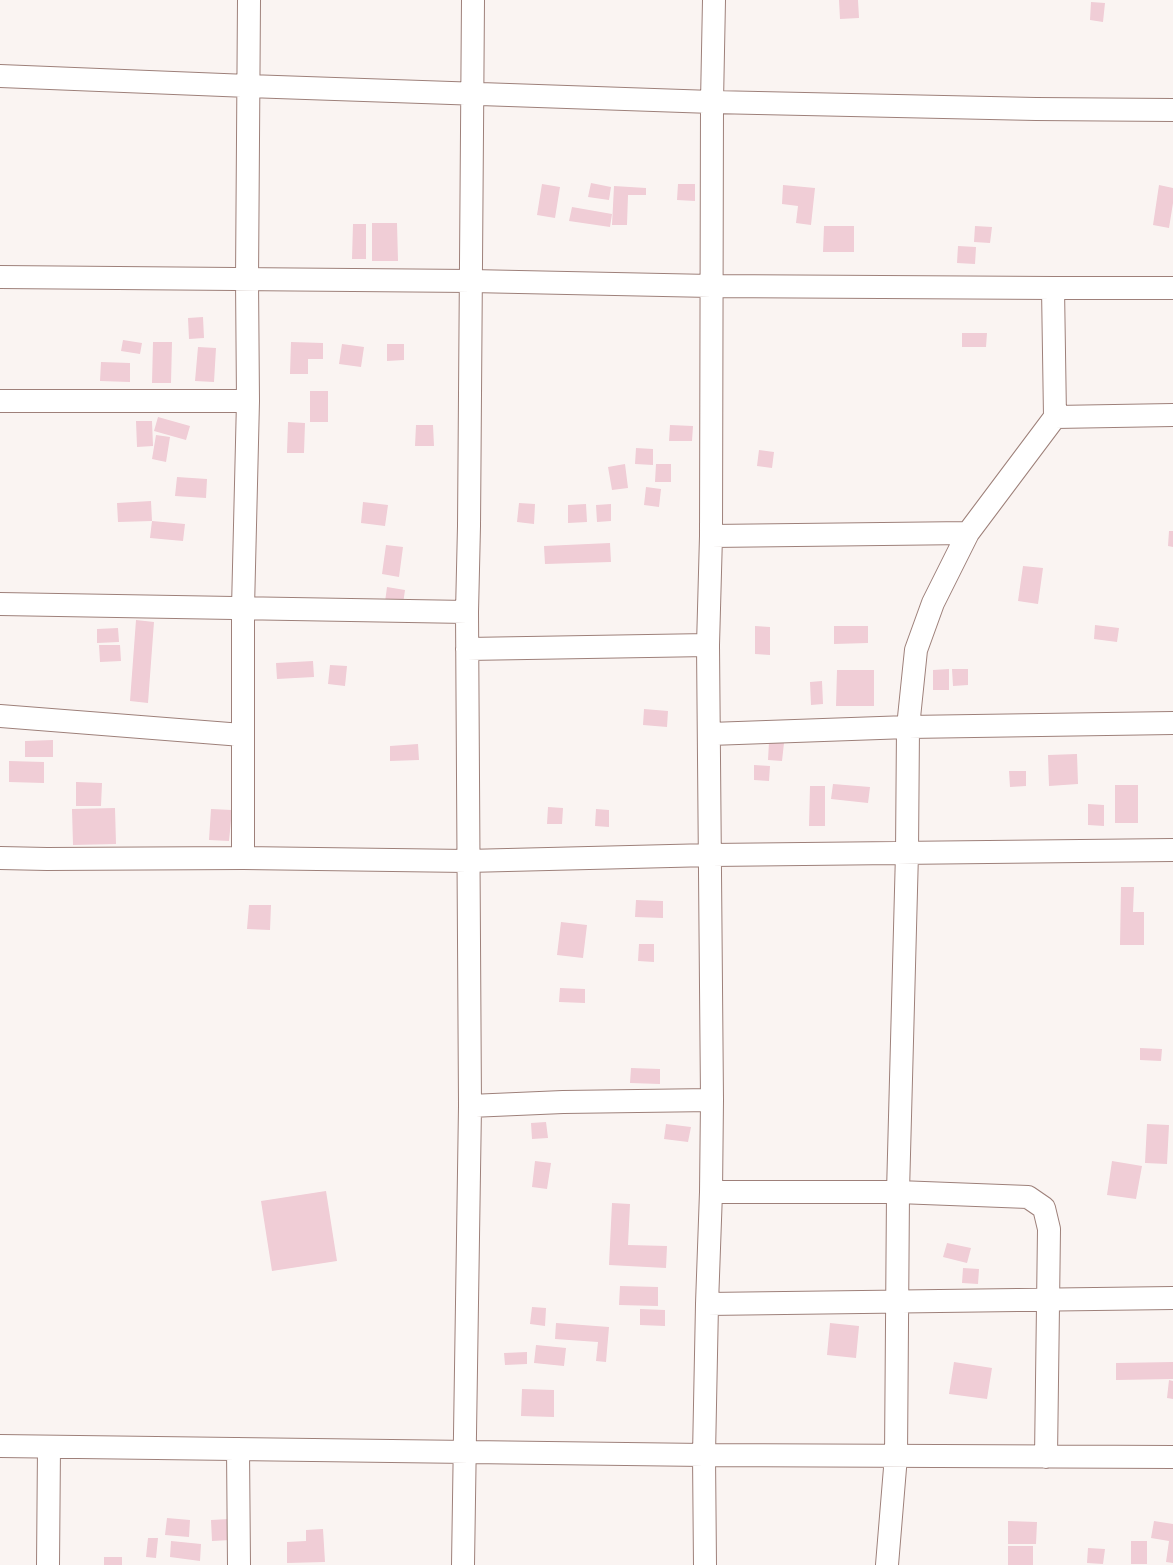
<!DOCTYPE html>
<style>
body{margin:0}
canvas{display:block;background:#faf4f2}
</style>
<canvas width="1173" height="1565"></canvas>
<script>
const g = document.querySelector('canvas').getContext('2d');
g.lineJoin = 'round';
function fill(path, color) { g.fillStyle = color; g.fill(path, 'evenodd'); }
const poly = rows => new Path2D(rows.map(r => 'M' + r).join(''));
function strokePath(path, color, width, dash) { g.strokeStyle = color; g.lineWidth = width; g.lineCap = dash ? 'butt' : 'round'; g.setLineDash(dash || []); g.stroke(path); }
const building = poly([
 [839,0,858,0,859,18,840,19],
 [1091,2,1105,3,1103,22,1090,20],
 [591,183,611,187,609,200,588,197],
 [542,184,560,187,555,218,537,215],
 [678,184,695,184,695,201,677,200],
 [783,185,815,188,811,225,796,223,798,206,782,204],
 [1159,185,1173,188,1173,203,1169,228,1153,225],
 [614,186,646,188,646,195,628,195,627,225,612,225],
 [572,207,612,214,610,227,569,221],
 [372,223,397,223,398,261,372,261],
 [353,224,366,224,366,259,352,259],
 [824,226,854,226,854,252,823,252],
 [975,226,992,227,990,243,974,242],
 [958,246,976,247,975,264,957,263],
 [203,317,204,338,189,339,188,318],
 [962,333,987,333,986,347,962,347],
 [123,340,142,343,140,354,121,351],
 [153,342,172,342,171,383,152,383],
 [291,342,323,343,323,359,308,359,308,374,290,374],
 [342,344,364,347,361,367,339,364],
 [387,344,404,344,404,360,387,361],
 [198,347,216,348,214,382,195,381],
 [101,362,130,363,130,382,100,381],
 [310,391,328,391,328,422,310,422],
 [158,417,190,426,186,440,154,431],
 [136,421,152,421,153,446,137,447],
 [288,422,305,423,304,453,287,453],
 [416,425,433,425,434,446,415,446],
 [670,425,693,426,692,441,669,441],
 [156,435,170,437,166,462,152,459],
 [636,448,653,449,653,465,635,464],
 [759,450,774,452,772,468,757,466],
 [625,464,628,488,612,490,608,467],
 [656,464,671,464,671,482,655,482],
 [177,477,207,479,206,498,175,496],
 [646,487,661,489,659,507,644,505],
 [151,501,152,521,118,522,117,503],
 [363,502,388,505,385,526,361,523],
 [519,503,535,504,534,524,517,522],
 [586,504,587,522,568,523,568,505],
 [611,504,611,521,597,522,596,505],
 [152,521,185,524,183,541,150,538],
 [1169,531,1173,531,1173,547,1168,546],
 [610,543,611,562,545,564,544,546],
 [386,545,403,547,399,577,382,574],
 [1023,566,1043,568,1038,604,1018,601],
 [387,587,405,590,403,604,385,602],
 [136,620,154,622,148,703,130,701],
 [1095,625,1119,628,1117,642,1094,639],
 [755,626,770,627,770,655,755,654],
 [834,626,868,626,868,643,834,644],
 [118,628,119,642,97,643,97,629],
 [99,645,120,645,121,661,100,662],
 [313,661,314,677,277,679,276,663],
 [330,665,347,666,345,686,328,684],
 [949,669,949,690,933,690,933,670],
 [952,669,968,669,968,685,953,686],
 [837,670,874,670,874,706,836,706],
 [822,681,823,704,811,705,810,682],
 [644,709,668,711,667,727,643,725],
 [53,740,53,757,25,757,25,741],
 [769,742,784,743,782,761,768,760],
 [418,744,419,760,390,761,390,746],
 [1077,754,1078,784,1049,786,1048,755],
 [9,761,44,762,44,783,9,782],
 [754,765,770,766,769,781,754,780],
 [1009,771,1026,771,1026,786,1010,787],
 [76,782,102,783,101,806,76,806],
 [833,784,870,787,868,803,831,799],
 [1115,785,1138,785,1138,823,1115,823],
 [810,786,825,786,825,826,809,826],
 [1088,804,1104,805,1104,826,1088,825],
 [548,807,563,808,562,824,547,824],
 [115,808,116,844,73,845,72,809],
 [211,809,232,810,229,841,209,840],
 [596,809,609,810,609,827,595,826],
 [1121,887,1134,887,1133,912,1144,912,1144,945,1120,945],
 [636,900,663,901,663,918,635,917],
 [249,905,271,905,270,930,247,929],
 [561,922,587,925,583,958,557,955],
 [639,944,654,944,654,962,638,961],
 [560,988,585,989,585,1003,559,1002],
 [1140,1048,1162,1049,1161,1061,1140,1060],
 [631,1068,660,1069,660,1084,630,1083],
 [546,1122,548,1138,532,1139,531,1123],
 [666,1124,691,1127,688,1142,664,1139],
 [1147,1124,1169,1125,1167,1164,1145,1163],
 [535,1161,551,1163,547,1189,532,1187],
 [1112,1161,1142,1166,1136,1199,1107,1195],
 [326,1191,337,1261,272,1271,261,1201],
 [612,1203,630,1204,628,1245,667,1246,666,1268,609,1265],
 [947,1243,971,1248,967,1263,943,1257],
 [963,1268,979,1269,978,1284,962,1283],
 [620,1286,658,1287,658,1306,619,1305],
 [532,1307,546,1308,545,1326,530,1324],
 [640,1309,665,1310,665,1326,640,1325],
 [556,1323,609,1327,606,1362,596,1361,598,1342,555,1339],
 [830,1323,859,1326,856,1358,827,1355],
 [536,1345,566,1348,564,1366,534,1363],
 [527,1352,527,1364,505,1365,504,1353],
 [954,1362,992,1368,987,1399,949,1394],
 [1173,1362,1173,1379,1116,1380,1116,1363],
 [1169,1380,1173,1381,1173,1399,1167,1398],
 [522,1389,554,1390,554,1417,521,1416],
 [167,1518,190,1520,189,1537,165,1535],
 [229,1519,231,1540,212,1541,211,1520],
 [1008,1521,1037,1522,1036,1544,1008,1544],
 [1154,1521,1173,1524,1173,1563,1166,1562,1169,1541,1151,1538],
 [323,1529,325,1562,287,1563,287,1542,306,1541,306,1530],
 [148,1538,158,1538,156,1558,146,1557],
 [171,1541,201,1544,200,1561,170,1557],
 [1131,1541,1147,1541,1147,1564,1131,1564],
 [1008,1546,1033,1546,1033,1565,1008,1565],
 [1088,1548,1105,1549,1103,1564,1087,1563],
 [104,1557,122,1557,122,1565,104,1565]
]);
const minor = poly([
 [0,76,248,86,712,102,1036,109,1173,110],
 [0,277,471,281,711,286,1053,288,1173,288],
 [0,401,248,401],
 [1055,417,1173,415],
 [711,536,968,533,1055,417,1053,288],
 [0,604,467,612],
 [467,649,708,645],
 [0,716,242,735],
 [710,734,908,727,1173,723],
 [0,858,47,859,243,858,467,861,711,855,1173,850],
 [243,858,243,608,248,401,247,280,249,0],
 [470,1106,563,1102,712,1100],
 [711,1192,898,1192,1028,1197,1044,1208,1049,1229,1046,1457],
 [707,1304,1173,1298],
 [0,1446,704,1455,1173,1457],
 [238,1449,239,1565],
 [48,1565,49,1447],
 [463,1565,470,1106,467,612,469,526,473,0],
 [705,1565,704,1455,707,1304,711,1192,712,1100,708,645,711,536,712,102,714,0],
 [887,1565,896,1456,898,1192,907,853,908,727,916,650,933,603,968,533]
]);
fill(building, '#f0cdd6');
strokePath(minor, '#9e807a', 24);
strokePath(minor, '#fff', 22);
</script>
